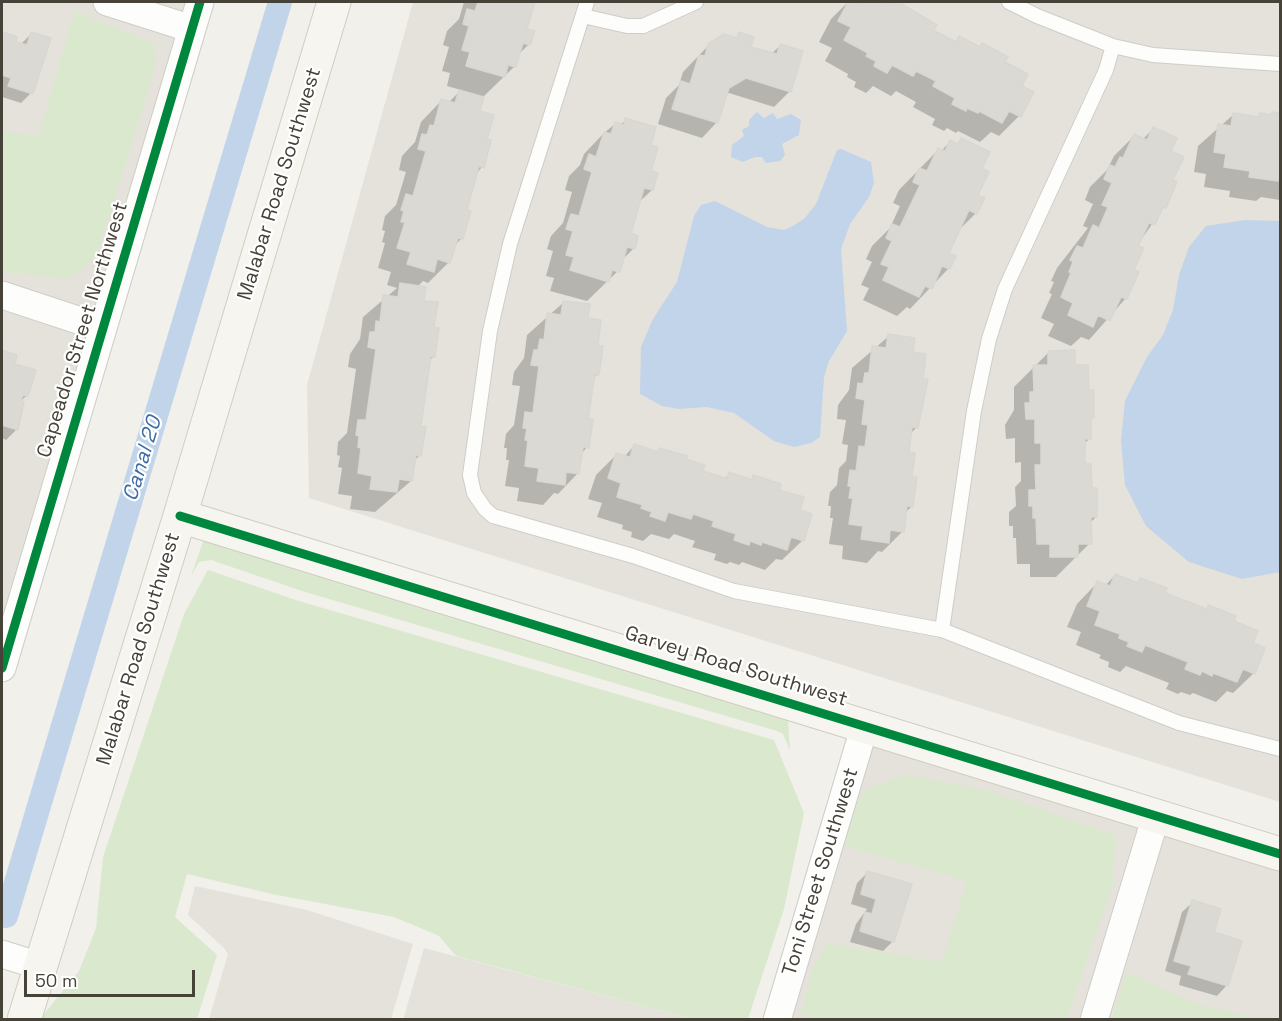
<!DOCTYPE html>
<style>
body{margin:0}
#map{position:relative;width:1282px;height:1021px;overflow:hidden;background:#f1f0eb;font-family:"Space Grotesk",sans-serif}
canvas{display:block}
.frame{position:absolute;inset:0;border:3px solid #464238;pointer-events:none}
.scale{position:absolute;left:24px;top:970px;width:171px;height:27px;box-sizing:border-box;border:3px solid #464238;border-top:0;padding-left:8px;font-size:18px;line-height:21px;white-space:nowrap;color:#464238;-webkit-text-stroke:4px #fff;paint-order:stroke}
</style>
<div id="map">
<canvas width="1282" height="1021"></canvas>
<div class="frame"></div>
<div class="scale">50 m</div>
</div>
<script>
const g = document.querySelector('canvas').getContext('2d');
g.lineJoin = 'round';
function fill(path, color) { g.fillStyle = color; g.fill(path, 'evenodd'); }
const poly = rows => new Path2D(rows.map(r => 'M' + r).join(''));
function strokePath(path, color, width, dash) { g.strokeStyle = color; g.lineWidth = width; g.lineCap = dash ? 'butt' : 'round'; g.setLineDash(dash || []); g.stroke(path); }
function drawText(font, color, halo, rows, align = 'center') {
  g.font = font + ' "Space Grotesk",sans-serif'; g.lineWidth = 4.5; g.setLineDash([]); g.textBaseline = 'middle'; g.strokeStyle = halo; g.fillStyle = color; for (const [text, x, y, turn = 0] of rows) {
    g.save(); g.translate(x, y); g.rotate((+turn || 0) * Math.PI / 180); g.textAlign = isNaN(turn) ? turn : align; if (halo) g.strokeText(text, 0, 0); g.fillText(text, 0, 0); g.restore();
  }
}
const residential = poly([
 [2,2,200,2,2,668],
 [413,2,1280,2,1280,802,309,498,307,385],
 [865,725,1280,854,1280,1019,777,1020],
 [195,886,307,910,413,944,391,1019,209,1019,228,954,224,948,188,915],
 [424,948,692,1019,403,1020]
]);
const green = poly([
 [75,11,154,44,156,64,97,256,71,279,2,272,2,131,39,135],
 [205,536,788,719,790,751,783,734,777,731,302,591,211,560,199,562,191,576],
 [208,570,299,601,774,740,804,813,784,909,748,1019,692,1019,456,956,439,936,394,917,272,894,187,874,175,917,217,955,197,1019,39,1020,79,971,96,928,103,857,184,614],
 [909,775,992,792,1115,835,1113,883,1067,1019,822,1020,801,1013,812,970,827,943,942,962,967,881,842,845,849,812,869,787],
 [1126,972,1196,1004,1263,1019,1112,1019]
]);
const water = poly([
 [757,112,764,118,773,113,777,119,791,114,801,120,799,135,782,144,785,155,780,161,766,163,762,157,755,157,743,162,731,157,732,145,744,136,742,130,749,126,749,120],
 [841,149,871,162,874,183,869,197,850,224,841,249,847,331,829,361,824,377,820,437,811,443,794,447,774,441,734,413,707,407,679,409,662,406,640,394,641,347,653,319,677,282,694,216,701,205,715,201,767,227,784,230,793,226,805,218,816,204,837,150],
 [1245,220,1280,221,1280,572,1242,579,1189,562,1146,526,1125,485,1121,441,1125,401,1147,357,1163,335,1173,310,1179,275,1189,247,1206,226]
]);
const shadow = poly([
 [464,2,534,2,526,30,529,44,518,55,515,66,483,97,478,112,485,140,482,167,476,174,465,211,462,238,453,247,449,262,428,283,423,281,417,287,432,329,434,356,429,361,420,427,420,455,414,461,411,481,375,512,350,509,352,496,338,494,342,468,338,467,340,456,337,455,338,442,347,433,356,369,348,367,350,354,360,339,363,317,397,288,387,285,391,272,378,268,385,243,382,242,385,231,382,230,385,216,396,205,406,172,399,170,402,156,415,142,421,122,441,101,448,103,461,90,447,86,450,73,442,71,449,47,443,45,447,31,459,19],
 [848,2,861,4,885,2,891,5,895,2,918,13,917,16,931,31,954,43,959,38,1003,63,1020,87,1019,116,999,136,991,132,980,142,958,131,956,133,947,128,944,131,932,125,935,119,913,107,916,102,896,91,891,96,873,86,866,93,854,87,856,82,847,77,848,74,825,61,832,48,819,42,831,19],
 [2,33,15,38,14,43,20,45,31,34,31,93,21,103,2,97],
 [739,34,749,48,771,54,780,46,790,91,774,107,729,93,725,95,717,122,702,138,658,124,666,98,679,85,683,72,709,45,735,39],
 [1234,114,1257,118,1260,115,1280,115,1280,200,1261,197,1256,201,1229,197,1230,191,1204,187,1206,174,1194,172,1198,146],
 [626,120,649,146,652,190,638,203,629,234,637,237,633,249,622,260,618,271,587,301,550,291,554,278,546,276,553,251,547,249,551,236,563,223,572,192,565,190,569,176,580,165,584,154,604,133,615,124,620,125],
 [1153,129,1169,152,1171,181,1164,207,1136,247,1126,298,1089,340,1081,337,1071,346,1048,336,1054,324,1041,318,1052,294,1049,293,1054,282,1051,281,1057,268,1088,228,1083,226,1093,204,1085,200,1090,187,1107,170,1114,156,1134,136,1143,139],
 [962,140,980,169,976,213,957,232,947,254,949,268,910,309,907,307,897,316,863,300,869,288,861,285,872,262,866,259,872,246,890,228,900,206,893,203,899,190,938,150,941,151,950,142,957,145],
 [564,302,586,320,596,347,598,374,592,379,587,420,587,447,581,454,578,473,558,494,554,493,543,505,517,501,519,488,505,486,509,460,506,460,507,448,504,448,506,434,514,425,520,386,512,385,514,372,524,358,527,335],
 [889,336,911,353,917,427,909,435,907,453,912,506,905,513,903,531,882,552,878,551,867,563,842,559,843,546,829,544,833,518,830,518,831,506,828,506,830,492,837,485,839,468,846,461,848,445,842,444,846,420,837,419,838,405,849,390,852,368],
 [2,352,15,356,13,365,34,371,26,396,20,402,22,403,16,430,6,440,2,438],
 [1049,352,1073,366,1087,391,1092,418,1089,421,1090,438,1083,445,1084,466,1096,517,1090,523,1090,543,1056,577,1030,577,1030,564,1017,564,1016,538,1013,538,1013,526,1009,526,1009,512,1016,506,1015,487,1021,481,1021,462,1015,463,1015,438,1006,439,1005,425,1014,410,1014,387],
 [634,446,656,453,660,449,684,460,701,472,724,479,730,474,750,481,754,477,778,491,799,511,803,540,782,560,776,559,765,570,742,562,739,565,730,562,727,564,714,560,716,554,692,547,695,541,674,534,669,539,651,534,643,541,631,537,632,532,622,529,623,525,597,517,602,503,588,499,596,475,616,455,624,457],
 [1115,575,1137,584,1141,580,1163,594,1205,610,1209,607,1232,622,1251,644,1254,673,1233,693,1227,691,1216,702,1193,693,1190,695,1181,692,1178,694,1166,689,1169,683,1126,666,1120,672,1108,667,1109,662,1099,658,1101,655,1076,645,1081,632,1067,627,1077,604,1097,583,1105,586],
 [868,872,893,941,883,951,850,942,856,924,867,909,851,904,857,883],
 [1193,902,1212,934,1227,985,1217,996,1179,985,1181,976,1165,971,1182,912]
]);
const canal = poly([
 [6,916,280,2]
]);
const building = poly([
 [478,2,535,2,527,29,535,31,530,45,523,43,516,67,508,65,505,77,466,66,470,52,462,50,469,26,463,24,467,9,475,11,478,2],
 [848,2,864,4,865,2,892,4,898,2,937,25,933,30,956,42,959,36,980,47,982,43,1008,57,1005,62,1028,74,1022,86,1034,92,1021,117,1009,111,1002,123,979,111,978,113,967,108,966,111,952,104,955,98,933,86,936,81,916,71,913,76,892,65,887,73,874,66,876,61,866,56,868,53,844,40,851,27,838,21,848,2],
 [2,32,17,37,16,42,27,45,31,32,51,38,33,94,8,86,11,78,2,75,2,32],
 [739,32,754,37,751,47,777,54,780,44,803,51,791,92,746,78,729,88,718,123,672,109,681,81,690,84,699,55,705,56,708,44,724,34,737,38,739,32],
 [459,90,484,97,480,111,494,115,487,139,491,140,484,168,479,166,467,210,471,211,463,239,458,238,450,263,437,259,434,272,407,264,411,252,397,248,405,222,401,222,404,211,401,210,406,194,413,196,426,151,418,149,422,134,427,135,430,125,434,126,441,99,455,103,459,90],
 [1272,112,1280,113,1280,177,1278,181,1249,177,1250,171,1224,167,1226,154,1214,152,1218,124,1231,126,1233,113,1259,117,1260,113,1271,115,1272,112],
 [625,118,656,127,651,145,658,147,651,171,658,173,653,190,644,188,631,233,638,236,635,249,627,247,620,272,612,270,609,282,570,270,574,257,566,255,573,231,566,229,571,214,579,216,592,172,584,169,589,154,596,157,604,132,611,134,615,122,624,125,625,118],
 [1153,127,1177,138,1171,151,1184,157,1173,180,1177,182,1166,208,1163,207,1155,225,1149,223,1138,246,1144,248,1134,270,1139,272,1127,299,1121,297,1110,321,1098,315,1093,327,1068,315,1073,303,1061,297,1071,273,1069,272,1073,262,1070,260,1077,246,1083,248,1093,225,1099,228,1108,207,1102,205,1112,183,1104,179,1110,165,1115,167,1120,157,1123,158,1134,134,1147,140,1153,127],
 [961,138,990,152,982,168,989,172,978,195,985,198,977,214,969,210,949,253,956,256,950,269,942,266,932,289,925,286,919,297,883,280,889,267,881,264,892,241,886,238,892,224,900,227,920,185,913,182,919,168,927,171,938,148,945,151,950,140,958,144,961,138],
 [400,283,426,287,424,301,438,302,434,327,439,328,435,357,431,356,421,426,426,427,421,456,416,455,412,481,399,479,397,492,370,489,372,476,358,473,361,448,358,447,359,436,356,435,358,420,366,420,376,349,368,347,370,332,375,332,376,321,380,322,383,295,398,297,400,283],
 [563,301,590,304,588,318,601,320,598,346,603,346,599,375,595,374,588,419,593,419,589,448,583,447,579,474,566,472,565,485,537,481,539,468,525,466,528,440,525,440,527,428,523,428,525,412,533,413,539,366,531,365,534,350,538,350,540,339,544,340,547,313,561,315,563,301],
 [888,334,915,338,913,352,926,354,923,379,928,379,918,428,912,427,909,452,915,453,912,477,917,477,913,507,907,506,904,532,890,530,889,543,861,539,863,526,849,524,853,498,849,498,851,486,848,486,850,470,856,471,859,446,865,447,868,425,862,424,865,400,856,398,858,383,863,384,865,373,869,373,872,346,886,348,888,334],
 [2,350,17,355,15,364,36,370,28,396,23,395,21,401,24,402,18,430,2,425,2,350],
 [1075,350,1075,365,1088,365,1089,390,1094,390,1094,418,1091,418,1091,439,1085,439,1085,464,1091,464,1092,488,1097,488,1097,517,1091,517,1092,544,1078,544,1078,557,1050,557,1050,544,1037,544,1036,518,1033,518,1033,506,1029,506,1029,490,1036,490,1035,465,1041,465,1041,443,1035,443,1035,419,1026,419,1025,403,1030,403,1030,392,1034,392,1033,365,1048,365,1048,351,1075,350],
 [634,444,658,452,659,448,687,456,686,459,705,465,703,471,727,479,729,472,752,480,753,475,781,484,779,490,804,497,800,510,812,514,804,541,791,537,787,550,762,542,761,545,750,541,749,545,734,540,736,534,712,526,714,521,693,514,691,519,668,512,665,521,650,516,652,512,641,508,643,505,617,497,621,483,608,478,616,453,630,457,634,444],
 [1115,574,1138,583,1140,578,1167,588,1165,593,1207,609,1208,605,1236,616,1234,621,1258,631,1253,643,1265,648,1255,674,1243,669,1237,682,1213,673,1212,676,1202,671,1200,675,1185,669,1188,662,1145,645,1142,652,1127,646,1129,642,1119,638,1120,634,1095,625,1100,611,1087,606,1097,581,1110,586,1115,574],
 [867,871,912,884,894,942,860,931,865,912,872,914,876,899,861,894,867,871],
 [1192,900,1221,909,1214,932,1242,941,1228,986,1188,974,1191,966,1174,961,1192,900]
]);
const lane = poly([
 [587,2,510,244,490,331,470,475,474,493,485,509,493,516,633,556,734,591,942,630,1179,723,1280,749],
 [1009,2,1037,16,1113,46,1153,55,1280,64],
 [583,16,627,26,643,26,696,2],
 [942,630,974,411,989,339,1005,289,1106,70,1113,46]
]);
const street = poly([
 [107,2,192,29],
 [2,295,102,328],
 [2,668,200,2],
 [2,954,40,966],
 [777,1020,865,725],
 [1094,1020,1156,816]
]);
const secondary = poly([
 [180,516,1280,854],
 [24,1020,180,516,334,2]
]);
const cycleway = poly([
 [180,516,1280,854],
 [2,668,200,2]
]);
const streetNames = [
 ["Malabar Road Southwest",280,184,-73],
 ["Capeador Street Northwest",83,330,-73],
 ["Malabar Road Southwest",139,649,-73],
 ["Garvey Road Southwest",736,667,17],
 ["Toni Street Southwest",821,872,-73]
];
const waterNames = [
 ["Canal 20",143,459,-73]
];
fill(residential, '#e4e2da');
fill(green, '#dae9ce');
fill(water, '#c1d4ea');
fill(shadow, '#0003');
strokePath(canal, '#c1d4ea', 24);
fill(building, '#dad9d4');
strokePath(building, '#d9d7d1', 1.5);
strokePath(lane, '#cecdc9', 16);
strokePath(street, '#cecdc9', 29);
strokePath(secondary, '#cfcdc3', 35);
strokePath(lane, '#fdfdfc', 14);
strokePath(street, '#fdfdfc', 27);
strokePath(secondary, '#f6f5f0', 33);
strokePath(cycleway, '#00873e', 9);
drawText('20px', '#464238', '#fff', streetNames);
drawText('italic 21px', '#3c6ba7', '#fff', waterNames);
</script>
